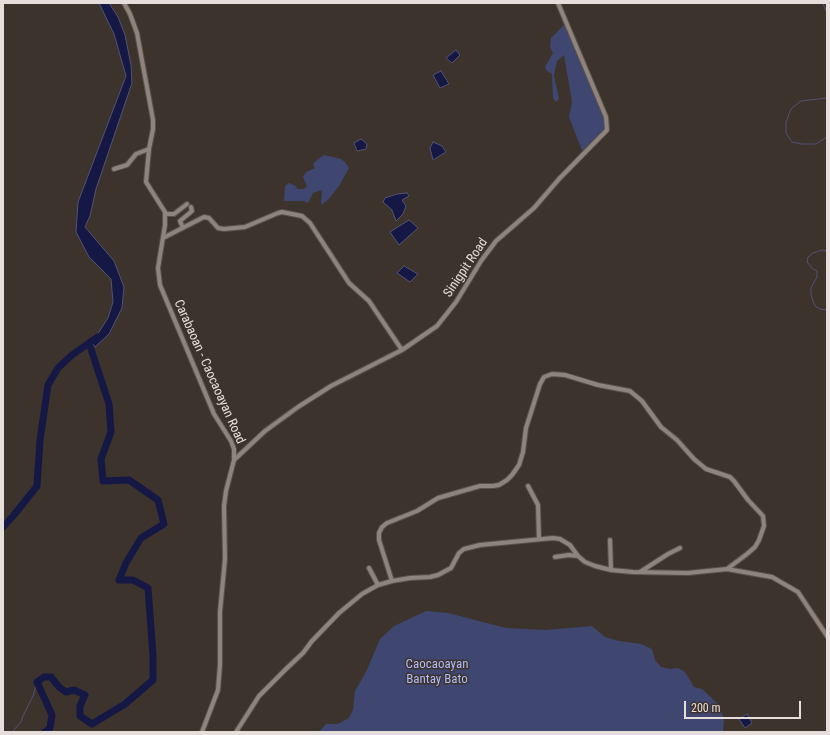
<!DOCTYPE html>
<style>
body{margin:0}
#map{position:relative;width:830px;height:735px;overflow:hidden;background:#3d332d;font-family:"Roboto Condensed",sans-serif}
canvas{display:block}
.frame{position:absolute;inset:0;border:4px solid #e5deda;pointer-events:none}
.scale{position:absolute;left:684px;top:701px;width:117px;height:18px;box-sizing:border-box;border:2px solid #e5deda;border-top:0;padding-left:5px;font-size:12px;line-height:14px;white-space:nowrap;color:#e5deda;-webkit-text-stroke:3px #3d332d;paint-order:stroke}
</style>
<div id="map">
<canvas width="830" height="735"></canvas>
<div class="frame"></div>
<div class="scale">200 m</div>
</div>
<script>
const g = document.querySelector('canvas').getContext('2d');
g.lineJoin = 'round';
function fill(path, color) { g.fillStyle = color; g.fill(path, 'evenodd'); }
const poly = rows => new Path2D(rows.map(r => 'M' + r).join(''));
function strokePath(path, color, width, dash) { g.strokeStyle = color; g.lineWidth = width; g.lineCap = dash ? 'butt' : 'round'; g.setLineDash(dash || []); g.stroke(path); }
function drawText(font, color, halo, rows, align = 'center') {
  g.font = font + ' "Roboto Condensed",sans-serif'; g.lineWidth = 3; g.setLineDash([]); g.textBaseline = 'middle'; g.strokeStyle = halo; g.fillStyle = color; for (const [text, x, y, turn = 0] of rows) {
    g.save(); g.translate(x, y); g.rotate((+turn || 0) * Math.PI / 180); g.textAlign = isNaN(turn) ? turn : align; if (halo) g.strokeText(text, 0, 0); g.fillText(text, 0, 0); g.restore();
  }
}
const green = poly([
 [565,24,605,117,605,130,583,153,569,117,572,102,564,55,557,61,554,75,559,99,556,102,553,98,552,74,547,71,545,67,553,53,550,47,551,38],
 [324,155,341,159,345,162,349,168,339,186,327,201,321,205,322,190,313,193,308,203,303,201,284,201,285,186,289,183,296,186,297,189,304,189,307,186,303,177,306,172,315,168,313,164,317,160],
 [426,611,448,613,506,628,546,630,592,626,605,637,619,641,641,644,652,649,655,660,661,667,670,669,678,668,685,672,694,687,702,689,720,706,724,720,723,732,319,732,326,724,338,724,349,718,353,710,355,691,366,672,380,639,394,626]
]);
const water = poly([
 [99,3,109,3,118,17,125,35,131,65,132,83,96,189,90,216,85,227,114,261,124,287,122,308,109,334,95,347,90,339,97,335,108,318,113,302,111,279,89,257,76,232,78,202,126,76,114,34,99,3],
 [456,50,460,55,452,63,446,58,456,50],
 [441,71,449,84,440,88,433,75,441,71],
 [361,139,367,144,366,149,357,151,354,143,361,139],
 [433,142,442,146,446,152,433,160,430,148,433,142],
 [407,193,409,196,402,200,406,206,403,214,396,221,392,210,383,202,385,198,397,194,407,193],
 [409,220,418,228,399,245,390,232,409,220],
 [404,266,418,274,410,282,397,273,404,266],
 [747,714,752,723,745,728,739,719,747,714]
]);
const stream = poly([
 [823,3,827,14],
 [827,98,801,101,791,109,786,122,786,133,792,142,802,144,816,144,827,137],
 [827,251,822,250,813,253,808,257,807,262,813,269,817,271,817,277,811,288,811,294,813,301,815,306,820,309,827,310],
 [12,732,21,722,23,716,33,696,37,682]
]);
const river = poly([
 [3,527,14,515,37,486,40,440,48,385,58,368,72,355,89,343],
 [45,732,50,728,52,715,37,682,44,677,51,677,59,687,66,692,74,690,85,695,80,706,80,716,92,724,125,704,153,680,153,655,148,588,133,580,119,580,126,563,141,538,164,524,158,500,129,480,103,481,101,459,111,432,109,404,89,343,98,337]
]);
const minor = poly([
 [124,3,130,14,137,33,153,120,153,129,149,149,146,182,165,212,165,225,158,268,160,285,214,414,231,441,234,449,234,460,226,491,224,506,225,559,220,612,220,665,218,690,202,732],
 [114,169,127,165,136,154,149,149],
 [166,214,174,214,187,204],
 [183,228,180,221,192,211,191,207],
 [163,238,204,217,209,218,218,228,224,229,245,227,278,213,282,212,302,216,310,223,349,283,369,301,402,350],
 [234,460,265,431,298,407,331,386,402,350,437,326,456,302,481,261,496,241,534,208,559,179,607,130,606,117,558,3],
 [528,486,538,505,539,539],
 [610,540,611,570],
 [555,557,569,555,578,556],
 [369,568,378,585],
 [640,572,668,554,680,548],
 [392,581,379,540,379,533,382,527,387,523,417,511,438,498,480,486,493,486,499,485,507,480,512,475,519,465,523,452,526,428,540,384,544,377,552,374,565,375,598,385,630,391,642,401,661,427,677,440,694,459,706,469,730,477,734,481,748,500,763,516,764,526,759,540,755,547,747,554,727,569],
 [236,732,259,696,287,668,303,653,312,641,339,613,362,594,378,585,392,581,410,578,430,577,438,575,451,568,459,553,464,549,480,545,553,538,560,539,570,545,578,556,585,562,595,566,611,570,633,572,688,573,727,569,772,577,798,592,827,636]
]);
const streetNames = [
 ["Sinigpit Road",466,268,-56],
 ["Carabaoan - Caocaoayan Road",209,372,66]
];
const parkNames = [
 ["Caocaoayan",437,665],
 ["Bantay Bato",437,680]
];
fill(green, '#3f4771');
fill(water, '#151845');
strokePath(water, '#535372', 1);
strokePath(stream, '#535372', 1);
strokePath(river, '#151845', 7);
strokePath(minor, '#59524c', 6);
strokePath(minor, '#8f847d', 4);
drawText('13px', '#e5deda', '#3d332d', streetNames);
drawText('13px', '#b0befc', '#3d332d', parkNames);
</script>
